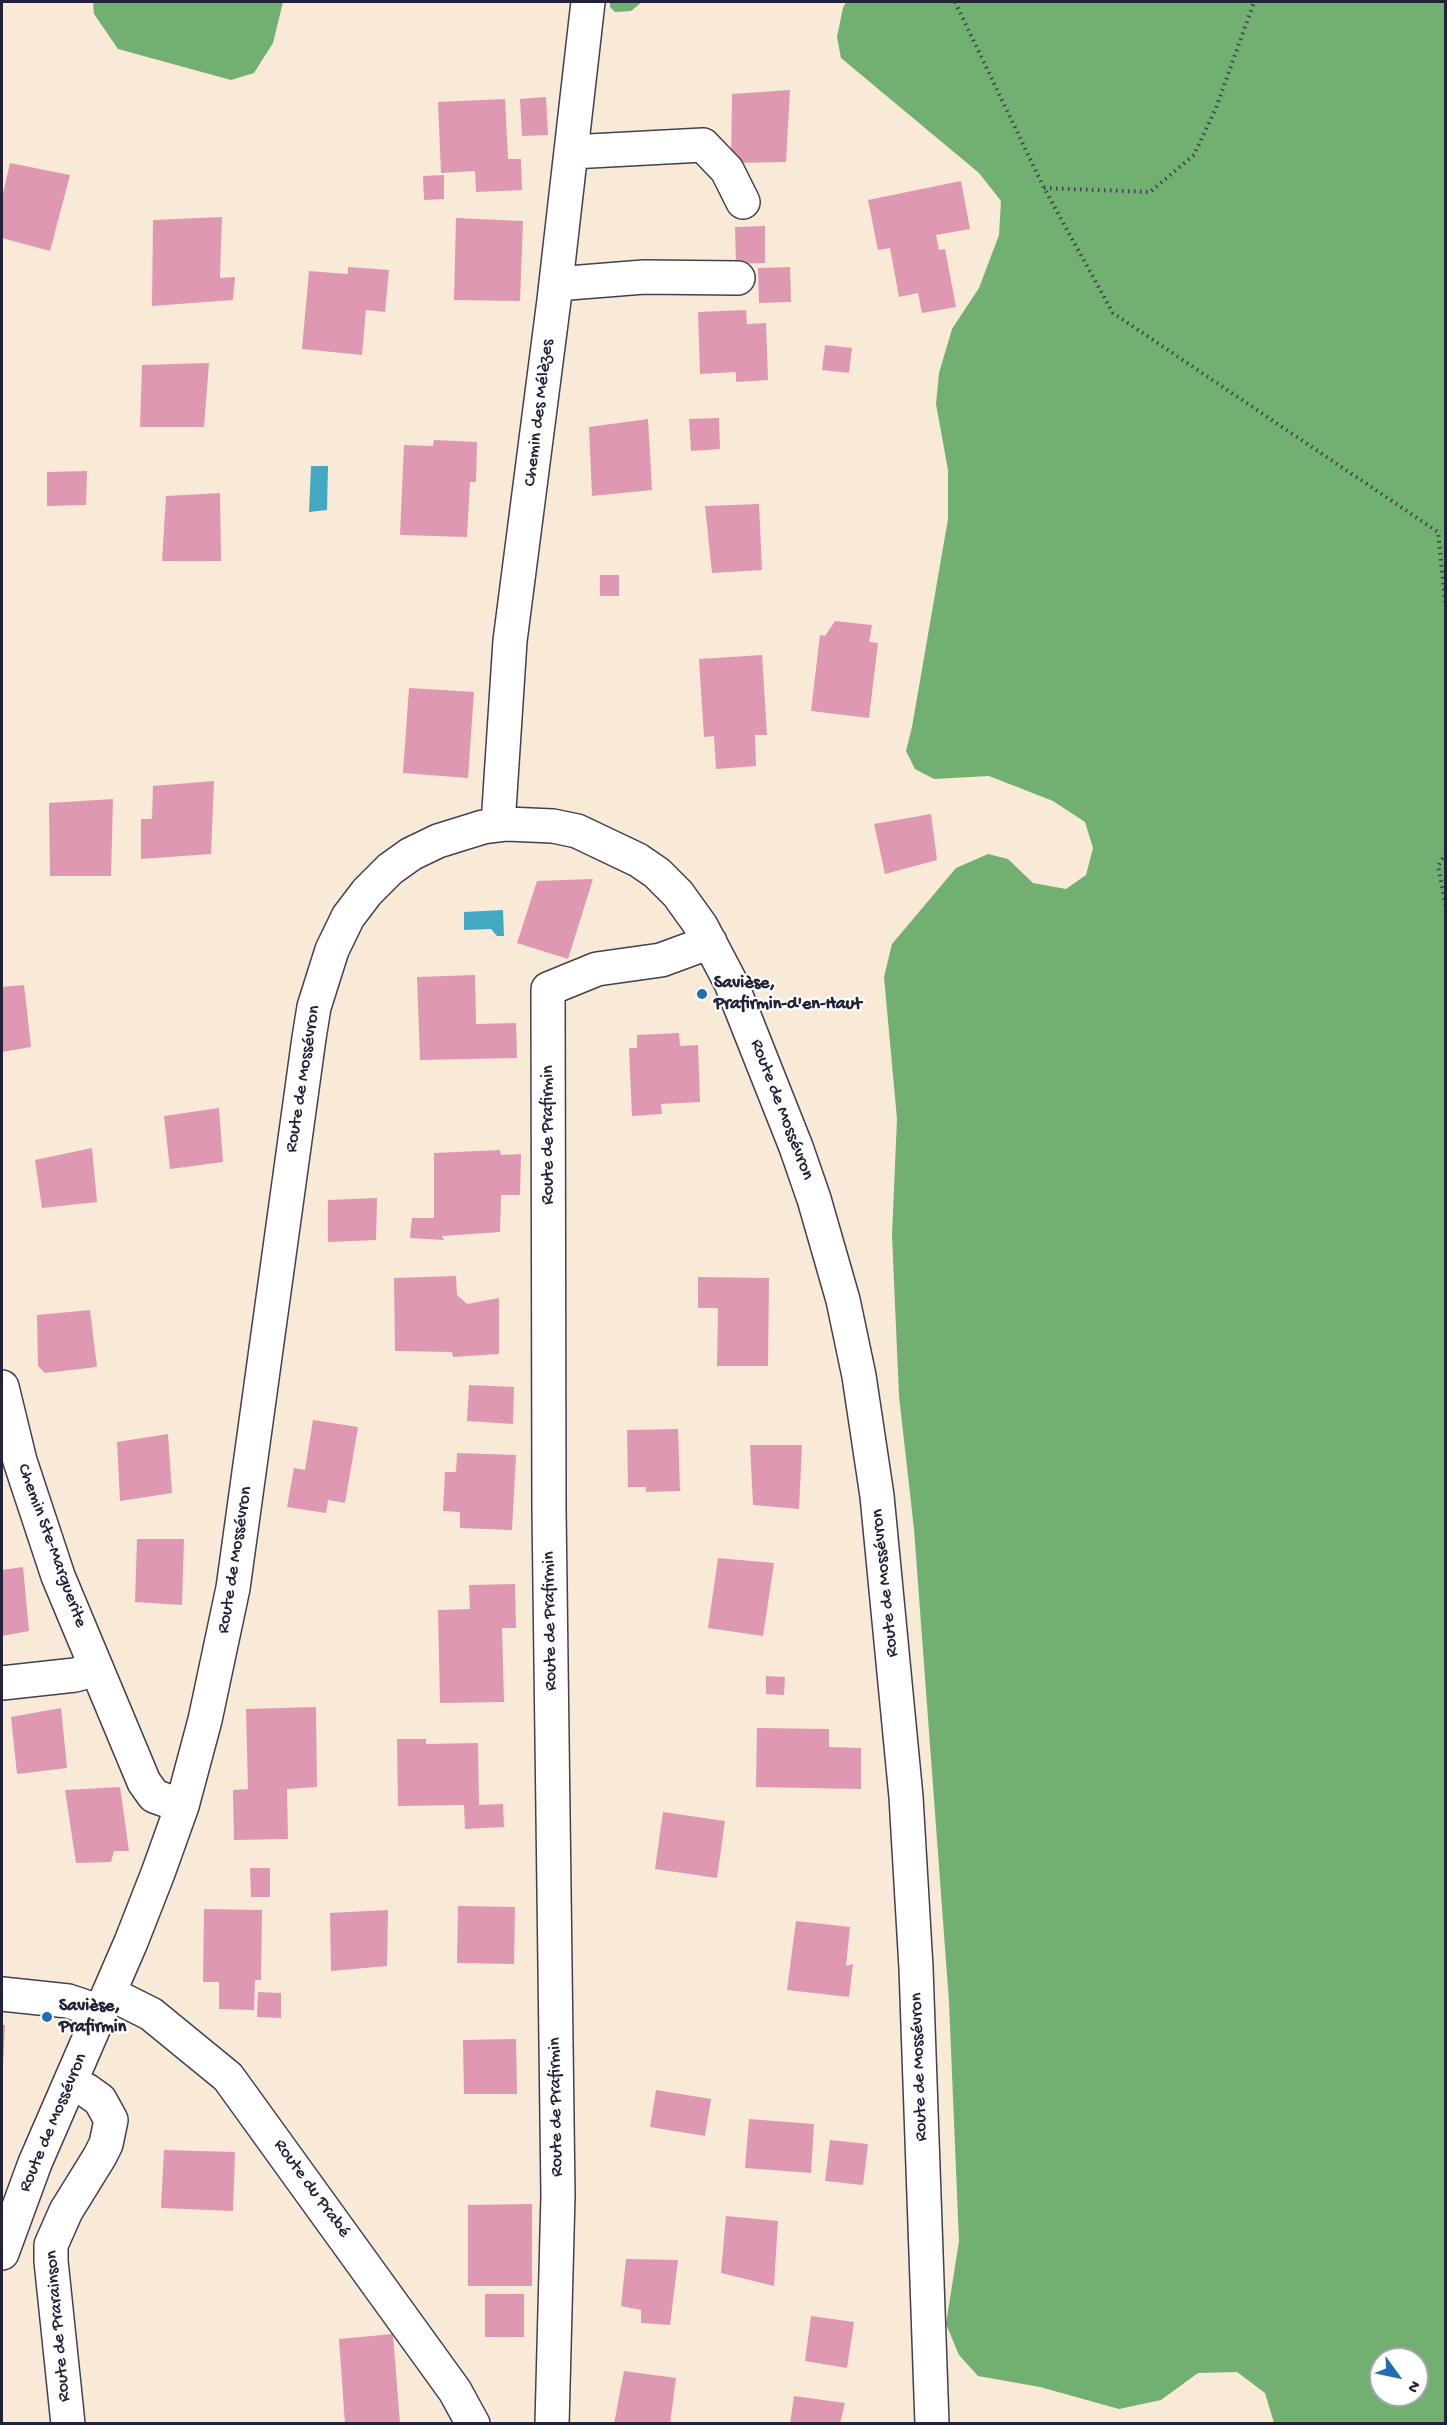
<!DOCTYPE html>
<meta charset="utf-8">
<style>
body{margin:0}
#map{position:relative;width:1447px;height:2425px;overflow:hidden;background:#f8ead7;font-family:"Gochi Hand",sans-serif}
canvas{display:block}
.frame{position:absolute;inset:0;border:3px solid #22223b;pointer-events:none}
.north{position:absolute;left:1369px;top:2347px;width:60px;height:60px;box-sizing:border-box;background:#fff;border:2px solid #a7a7b1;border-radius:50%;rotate:123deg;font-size:16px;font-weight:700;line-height:24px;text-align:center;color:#22223b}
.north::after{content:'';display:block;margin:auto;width:21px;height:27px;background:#1f6fb2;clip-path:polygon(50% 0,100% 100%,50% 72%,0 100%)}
</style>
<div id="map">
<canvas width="1447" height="2425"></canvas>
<div class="frame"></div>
<div class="north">N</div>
</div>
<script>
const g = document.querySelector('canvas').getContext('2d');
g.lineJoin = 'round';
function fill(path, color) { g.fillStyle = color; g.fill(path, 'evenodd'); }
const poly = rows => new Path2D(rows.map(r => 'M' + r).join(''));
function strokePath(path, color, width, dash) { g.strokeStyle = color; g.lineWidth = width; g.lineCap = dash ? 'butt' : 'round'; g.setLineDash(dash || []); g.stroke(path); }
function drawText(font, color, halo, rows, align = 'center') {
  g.font = font + ' "Gochi Hand",sans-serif'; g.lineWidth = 4.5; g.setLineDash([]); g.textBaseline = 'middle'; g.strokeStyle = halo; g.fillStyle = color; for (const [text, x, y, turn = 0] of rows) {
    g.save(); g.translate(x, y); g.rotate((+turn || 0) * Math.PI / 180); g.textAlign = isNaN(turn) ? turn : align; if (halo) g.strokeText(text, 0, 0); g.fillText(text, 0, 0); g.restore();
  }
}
const forest = poly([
 [93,2,283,2,273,43,254,73,231,80,118,49,94,14],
 [610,2,642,2,631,11,615,12,610,7],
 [846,2,1445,2,1445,2423,1274,2423,1265,2393,1237,2372,1198,2373,1161,2400,1119,2409,1040,2387,978,2376,959,2355,946,2324,959,2241,949,2002,914,1529,899,1396,892,1235,897,1119,884,977,892,944,956,868,988,854,1008,859,1033,883,1066,889,1086,875,1093,848,1085,822,1053,801,989,776,934,779,915,769,906,751,912,727,948,519,948,470,936,404,939,373,952,329,979,288,999,235,1001,201,979,173,841,58,837,37,843,8],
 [1381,2359,1417,2359,1417,2395,1381,2395]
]);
const water = poly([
 [311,466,328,466,327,510,309,512],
 [503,910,504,936,497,936,491,929,464,930,464,912]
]);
const building = poly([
 [790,90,786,162,731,163,732,94],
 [546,97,548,135,522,136,520,99],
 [505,99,508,159,521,159,522,190,476,192,475,171,441,173,438,102],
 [10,163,70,175,50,251,2,238,2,198],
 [444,175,444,199,424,200,423,176],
 [961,181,970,229,936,235,939,250,945,249,956,307,922,313,918,293,899,297,890,248,878,250,868,200],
 [222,217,220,278,235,277,233,300,152,306,153,220],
 [456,218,523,221,520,301,454,300],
 [765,226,765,263,736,264,735,227],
 [348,267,389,270,385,312,366,310,362,355,302,349,309,271,348,274],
 [790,267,791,302,759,303,758,268],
 [746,310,747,324,766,323,768,380,736,382,736,372,700,374,698,312],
 [825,345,852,348,849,373,822,370],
 [209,363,204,427,140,427,142,365],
 [719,418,720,449,691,451,689,419],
 [648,419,652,490,592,496,589,427],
 [434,440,477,442,476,482,470,482,467,537,400,535,404,445,433,446],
 [87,471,86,505,47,506,47,472],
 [220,493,221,561,162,561,166,496],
 [759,504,762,570,712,573,705,506],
 [600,575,619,575,619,596,600,596],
 [835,621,872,625,869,642,878,643,869,718,811,711,820,635,825,636],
 [762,655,767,735,755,735,756,766,716,769,714,736,704,737,699,659],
 [409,688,474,692,468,778,403,773],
 [214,781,211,854,141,859,141,819,152,819,153,786],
 [113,799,111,876,50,876,49,803],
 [931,814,937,860,885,874,874,824],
 [593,879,568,959,517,943,537,881],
 [475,975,476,1024,516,1023,517,1058,420,1060,417,977],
 [24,985,31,1047,2,1052,2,987],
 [679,1033,680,1046,698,1045,700,1102,661,1104,662,1114,632,1116,629,1048,637,1048,637,1035],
 [219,1108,223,1162,170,1169,164,1116],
 [92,1148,97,1202,42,1208,35,1160],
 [500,1150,501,1155,521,1154,520,1195,501,1195,500,1232,442,1236,444,1240,410,1238,412,1218,434,1218,434,1153],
 [377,1198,376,1240,328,1242,328,1200],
 [456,1276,457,1295,467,1304,499,1298,499,1354,453,1357,452,1352,395,1351,394,1278],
 [698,1277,769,1278,768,1366,717,1366,718,1308,698,1308],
 [90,1310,97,1367,45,1373,38,1366,37,1315],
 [469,1385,514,1387,513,1424,467,1421],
 [313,1420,358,1427,345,1503,328,1500,326,1513,287,1507,294,1468,305,1470],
 [678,1429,680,1491,646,1492,646,1487,628,1487,627,1430],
 [168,1434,172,1493,120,1501,117,1442],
 [750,1445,802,1445,799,1509,753,1505],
 [457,1453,516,1455,512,1530,460,1528,460,1512,443,1511,445,1472,456,1472],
 [137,1539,184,1539,182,1605,135,1602],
 [718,1558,774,1563,763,1636,708,1628],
 [23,1567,29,1631,2,1636,2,1570],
 [515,1584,516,1628,502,1628,504,1702,440,1703,438,1610,470,1609,469,1585],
 [766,1676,785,1677,784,1695,766,1694],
 [316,1707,317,1787,287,1789,288,1839,234,1840,233,1790,248,1789,246,1709],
 [61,1708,67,1768,17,1774,11,1717],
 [757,1728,829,1729,829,1747,861,1748,861,1789,756,1787],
 [397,1739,426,1739,426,1744,478,1743,479,1805,503,1804,504,1827,465,1829,464,1805,398,1806],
 [120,1787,129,1851,114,1851,111,1862,76,1863,65,1790],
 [663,1812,725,1821,717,1878,655,1869],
 [250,1868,270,1868,270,1897,251,1897],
 [458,1906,515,1907,514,1964,457,1963],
 [204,1909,262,1910,261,1980,255,1980,254,2010,219,2009,219,1982,203,1982],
 [388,1910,387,1966,331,1971,330,1913],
 [796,1921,850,1927,846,1966,853,1964,849,1997,787,1990],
 [258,1992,281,1993,281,2018,257,2017],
 [2,2025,5,2025,3,2065,2,2065],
 [516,2039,517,2094,464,2094,463,2040],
 [656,2090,711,2099,705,2136,650,2127],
 [749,2119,814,2124,811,2173,745,2168],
 [830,2140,868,2144,863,2185,825,2181],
 [164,2150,235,2152,233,2211,161,2208],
 [532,2204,532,2286,468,2286,468,2205],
 [726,2216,778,2221,774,2286,721,2273],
 [626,2259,678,2260,670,2325,641,2323,641,2310,621,2306],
 [485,2294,524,2294,524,2337,485,2337],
 [811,2316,854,2322,847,2368,805,2361],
 [393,2334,400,2424,345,2424,339,2339],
 [624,2371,676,2378,670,2424,614,2424],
 [794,2396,845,2403,840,2424,790,2424]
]);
const path = poly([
 [955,2,1044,188,1113,313,1438,532,1446,608],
 [1044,188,1150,192,1194,155,1216,108,1254,2],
 [1446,853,1438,866,1446,907]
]);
const minor = poly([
 [571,152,703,145,727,170,743,202],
 [556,284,644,277,738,278],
 [498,825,510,641,554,300,588,2],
 [2,1387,20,1461,58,1576,144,1782,154,1796,182,1806],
 [2,1683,75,1675,97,1669],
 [109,1993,151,2014,228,2077,455,2391,473,2424],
 [2,1994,68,2001,101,2012],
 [2,2253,35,2163,131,1942,158,1873,182,1806,205,1720,233,1588,309,1038,314,1007,332,950,348,917,367,892,390,869,411,854,438,841,483,827,507,824,553,826,577,831,638,860,657,873,678,894,701,926,731,983,796,1147,814,1199,843,1300,859,1376,877,1496,906,1797,916,1968,932,2424],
 [68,2424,51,2261,51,2245,66,2211,100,2156,106,2144,111,2120,100,2100,86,2090,70,2083],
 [552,2424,558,2195,549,1509,548,989,597,969,661,960,710,942]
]);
const markers = [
 [702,994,6,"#1f6fb2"],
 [47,2017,6,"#1f6fb2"]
];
const streetNames = [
 ["Chemin des Mélèzes",540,413,-83],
 ["Route de Mossévron",304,1079,-81],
 ["Route de Mossévron",781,1110,69],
 ["Route de Prafirmin",549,1135,-90],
 ["Chemin Ste-Marguerite",51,1546,70],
 ["Route de Mossévron",236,1560,-81],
 ["Route de Mossévron",886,1583,-96],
 ["Route de Prafirmin",551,1621,-91],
 ["Route de Mossévron",920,2067,-92],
 ["Route de Prafirmin",557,2107,-91],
 ["Route de Mossévron",54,2123,-67],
 ["Route du Prabé",311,2189,54],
 ["Route de Prarainson",59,2326,-95]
];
const poiNames = [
 ["Savièse,",714,984],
 ["Prafirmin-d'en-Haut",714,1005],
 ["Savièse,",59,2007],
 ["Prafirmin",59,2028]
];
fill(forest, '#71b071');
fill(water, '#43a9c3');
fill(building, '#df98b2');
strokePath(minor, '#424052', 36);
strokePath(path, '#424052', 4, [1.5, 4.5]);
strokePath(minor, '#fff', 33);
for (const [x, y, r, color] of markers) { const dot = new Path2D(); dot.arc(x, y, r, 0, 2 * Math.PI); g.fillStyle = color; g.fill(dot); strokePath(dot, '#fff', 2); }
drawText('18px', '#22223b', '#fff', streetNames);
drawText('bold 18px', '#22223b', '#fff', poiNames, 'left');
</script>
